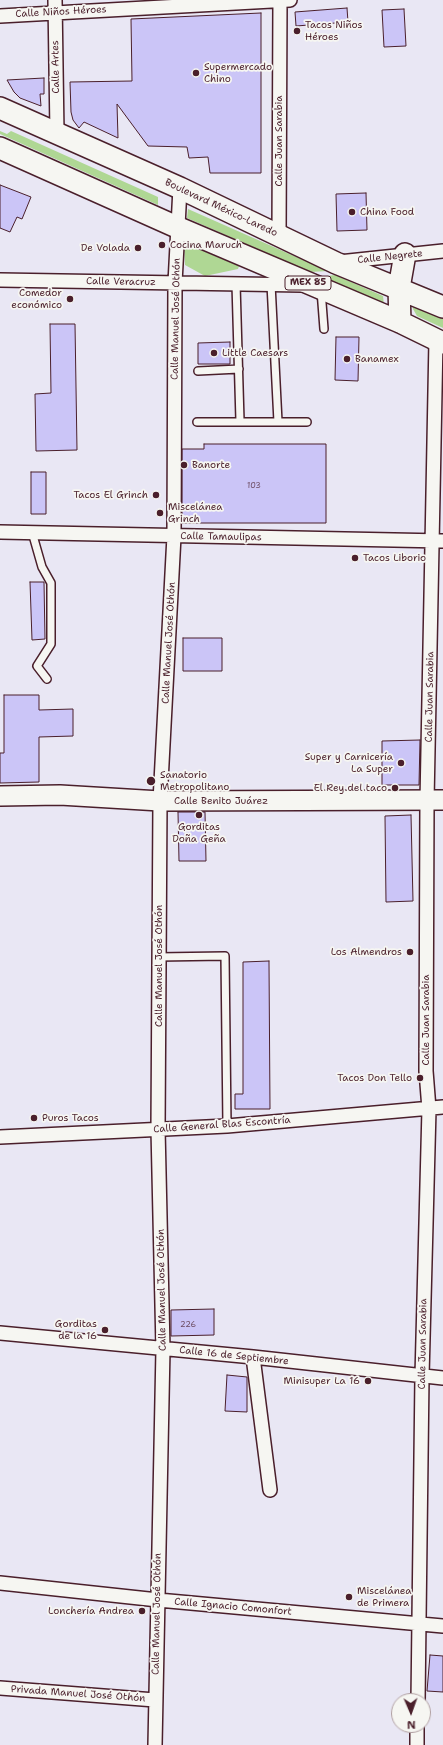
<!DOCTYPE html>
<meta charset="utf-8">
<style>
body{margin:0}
#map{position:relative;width:443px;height:1745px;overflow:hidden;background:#e9e7f4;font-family:"Shantell Sans",sans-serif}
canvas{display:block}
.north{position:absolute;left:391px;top:1693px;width:40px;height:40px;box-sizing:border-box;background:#f6f6f2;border:1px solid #b1a0a2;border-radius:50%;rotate:178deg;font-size:11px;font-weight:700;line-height:16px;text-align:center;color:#4a1f2b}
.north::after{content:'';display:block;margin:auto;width:14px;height:18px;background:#4a1f2b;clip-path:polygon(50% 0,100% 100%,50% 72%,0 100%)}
</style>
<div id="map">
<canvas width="443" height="1745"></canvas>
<div class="north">N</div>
</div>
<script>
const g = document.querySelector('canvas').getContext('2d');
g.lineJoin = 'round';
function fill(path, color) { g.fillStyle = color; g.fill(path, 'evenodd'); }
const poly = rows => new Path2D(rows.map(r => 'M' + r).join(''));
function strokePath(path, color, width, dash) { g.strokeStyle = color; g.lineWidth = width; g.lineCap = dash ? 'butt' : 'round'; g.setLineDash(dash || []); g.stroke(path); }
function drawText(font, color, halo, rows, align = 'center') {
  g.font = font + ' "Shantell Sans",sans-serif'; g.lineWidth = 3.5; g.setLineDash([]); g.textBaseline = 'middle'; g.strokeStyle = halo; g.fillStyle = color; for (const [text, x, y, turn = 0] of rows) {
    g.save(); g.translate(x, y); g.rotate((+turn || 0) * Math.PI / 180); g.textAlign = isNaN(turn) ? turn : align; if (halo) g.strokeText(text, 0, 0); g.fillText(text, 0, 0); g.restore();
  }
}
const green = poly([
 [0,131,7,134,11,131,158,197,158,205,0,134],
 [188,209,328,271,310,272,187,218],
 [184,243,239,266,238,269,205,276,185,265],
 [335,275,383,296,384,305,319,277],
 [412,303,443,316,443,328,417,316,413,309]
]);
const building = poly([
 [347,8,348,22,296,26,295,12,347,8],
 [404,9,406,46,384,47,382,10,404,9],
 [261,13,261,173,210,173,208,157,189,158,187,147,148,146,117,104,118,138,84,122,79,128,73,120,71,112,70,82,132,81,131,19,261,13],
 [44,78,44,94,40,94,41,106,20,98,14,92,7,80,44,78],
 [0,185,31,197,22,219,17,217,10,232,0,228,0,185],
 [366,193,367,230,337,231,336,194,366,193],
 [50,324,75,324,77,450,36,451,35,394,51,393,50,324],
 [336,337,359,337,358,381,335,380,336,337],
 [230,342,230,364,198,364,198,343,230,342],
 [204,444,326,444,326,523,182,523,182,449,204,449,204,444],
 [31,472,46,472,46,514,31,514,31,472],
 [30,582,44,582,45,639,32,640,30,582],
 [183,638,222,638,222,671,183,671,183,638],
 [4,695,39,695,39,710,73,709,73,736,39,737,39,782,0,783,0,753,4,753,4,695],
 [420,740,419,785,382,785,382,741,420,740],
 [178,812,205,812,206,861,179,861,178,812],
 [411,815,413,901,386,902,385,816,411,815],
 [269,961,270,1109,235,1109,235,1094,243,1094,243,962,269,961],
 [214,1309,214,1335,171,1336,171,1310,214,1309],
 [227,1375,247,1377,247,1412,225,1411,227,1375],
 [430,1655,443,1656,443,1692,427,1691,430,1655]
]);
const lane = poly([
 [236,284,240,421],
 [271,284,278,422],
 [321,290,324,329],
 [198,371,239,369],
 [197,422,307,422],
 [32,532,42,567,51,583,51,644,37,666,47,679],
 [158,957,225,956,227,1126]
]);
const street = poly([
 [55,0,57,133],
 [0,16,290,0],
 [279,235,280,0],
 [339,262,443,251],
 [0,280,302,285],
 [0,532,443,541],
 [0,1137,227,1126,443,1107],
 [0,1333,253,1357,443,1378],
 [253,1357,270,1490],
 [0,1583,158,1600,443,1626],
 [0,1688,155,1700],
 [418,1701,422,1376,429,1109,426,1071,427,801,436,340],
 [155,1745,163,1349,158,1129,160,801,174,536,175,283,180,188],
 [417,1745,417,1725]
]);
const secondary = poly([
 [0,796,60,795,160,801,443,800]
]);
const primary = poly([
 [0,108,180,188,336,263,443,307],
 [0,148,179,228,400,322,443,343],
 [400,322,399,288,405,254]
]);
const markers = [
 [297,31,4,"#4a1f2b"],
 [196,73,4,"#4a1f2b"],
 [352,212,4,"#4a1f2b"],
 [162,245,4,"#4a1f2b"],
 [138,248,4,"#4a1f2b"],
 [70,299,4,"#4a1f2b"],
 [214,353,4,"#4a1f2b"],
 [347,359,4,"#4a1f2b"],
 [184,465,4,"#4a1f2b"],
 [156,495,4,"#4a1f2b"],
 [160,513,4,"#4a1f2b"],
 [355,558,4,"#4a1f2b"],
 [401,763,4,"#4a1f2b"],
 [151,781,5,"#4a1f2b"],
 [395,788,4,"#4a1f2b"],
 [199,815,4,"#4a1f2b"],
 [410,952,4,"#4a1f2b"],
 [420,1078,4,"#4a1f2b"],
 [34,1118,4,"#4a1f2b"],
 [105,1330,4,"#4a1f2b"],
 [368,1381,4,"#4a1f2b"],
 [349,1597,4,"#4a1f2b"],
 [142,1611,4,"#4a1f2b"]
];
const numberNames = [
 ["103",254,486],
 ["226",188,1325]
];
const shields = [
 [308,283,46]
];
const shieldNames = [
 ["MEX 85",308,283]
];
const streetNames = [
 ["Calle Niños Héroes",61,12,-3],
 ["Calle Artes",56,67,-91],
 ["Calle Juan Sarabia",279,141,-90],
 ["Boulevard México-Laredo",221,208,25],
 ["Calle Negrete",390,257,-6],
 ["Calle Veracruz",121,282,1],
 ["Calle Manuel José Othón",176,319,-89],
 ["Calle Tamaulipas",221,537,1],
 ["Calle Manuel José Othón",169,643,-87],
 ["Calle Juan Sarabia",430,697,-89],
 ["Calle Benito Juárez",221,801],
 ["Calle Manuel José Othón",159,966,-90],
 ["Calle Juan Sarabia",426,1020,-90],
 ["Calle General Blas Escontría",222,1125,-4],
 ["Calle Manuel José Othón",162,1290,-91],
 ["Calle Juan Sarabia",423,1344,-89],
 ["Calle 16 de Septiembre",234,1356,6],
 ["Calle Ignacio Comonfort",233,1607,5],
 ["Calle Manuel José Othón",157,1614,-89],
 ["Privada Manuel José Othón",78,1694,4]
];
const poiNames = [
 ["Tacos Niños",305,25],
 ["Héroes",305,37],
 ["Supermercado",204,67],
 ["Chino",204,79],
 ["China Food",360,212],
 ["Cocina Maruch",170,245],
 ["De Volada",130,248,"right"],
 ["Comedor",62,293,"right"],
 ["económico",62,305,"right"],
 ["Little Caesars",222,353],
 ["Banamex",355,359],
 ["Banorte",192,465],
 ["Tacos El Grinch",148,495,"right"],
 ["Miscelánea",168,507],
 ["Grinch",168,519],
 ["Tacos Liborio",363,558],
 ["Super y Carnicería",393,757,"right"],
 ["La Super",393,769,"right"],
 ["Sanatorio",160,775],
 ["Metropolitano",160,787],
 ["El Rey del taco",387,788,"right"],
 ["Gorditas",199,827,"center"],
 ["Doña Geña",199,839,"center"],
 ["Los Almendros",402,952,"right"],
 ["Tacos Don Tello",412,1078,"right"],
 ["Puros Tacos",42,1118],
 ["Gorditas",97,1324,"right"],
 ["de la 16",97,1336,"right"],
 ["Minisuper La 16",360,1381,"right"],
 ["Miscelánea",357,1591],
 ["de Primera",357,1603],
 ["Lonchería Andrea",134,1611,"right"]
];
fill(green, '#afd794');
fill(building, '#cbc5f7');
strokePath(building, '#4a1f2b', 1);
strokePath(lane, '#4a1f2b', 10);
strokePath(street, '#4a1f2b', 16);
strokePath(secondary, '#4a1f2b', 22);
strokePath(primary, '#4a1f2b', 24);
strokePath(lane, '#f6f6f2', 7);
strokePath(street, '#f6f6f2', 13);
strokePath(secondary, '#f6f6f2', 19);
strokePath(primary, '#f6f6f2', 21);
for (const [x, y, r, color] of markers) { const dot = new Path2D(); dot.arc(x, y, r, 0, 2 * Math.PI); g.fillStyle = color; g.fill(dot); strokePath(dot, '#f6f6f2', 1.5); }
drawText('8px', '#6a485e', null, numberNames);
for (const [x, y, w] of shields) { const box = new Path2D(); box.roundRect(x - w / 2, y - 7, w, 14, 3); g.fillStyle = '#f6f6f2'; g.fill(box); strokePath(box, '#4a1f2b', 1); }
drawText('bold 9px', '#4a1f2b', null, shieldNames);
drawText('10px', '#4a1f2b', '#f6f6f2', streetNames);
drawText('10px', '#4a1f2b', '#f6f6f2', poiNames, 'left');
</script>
